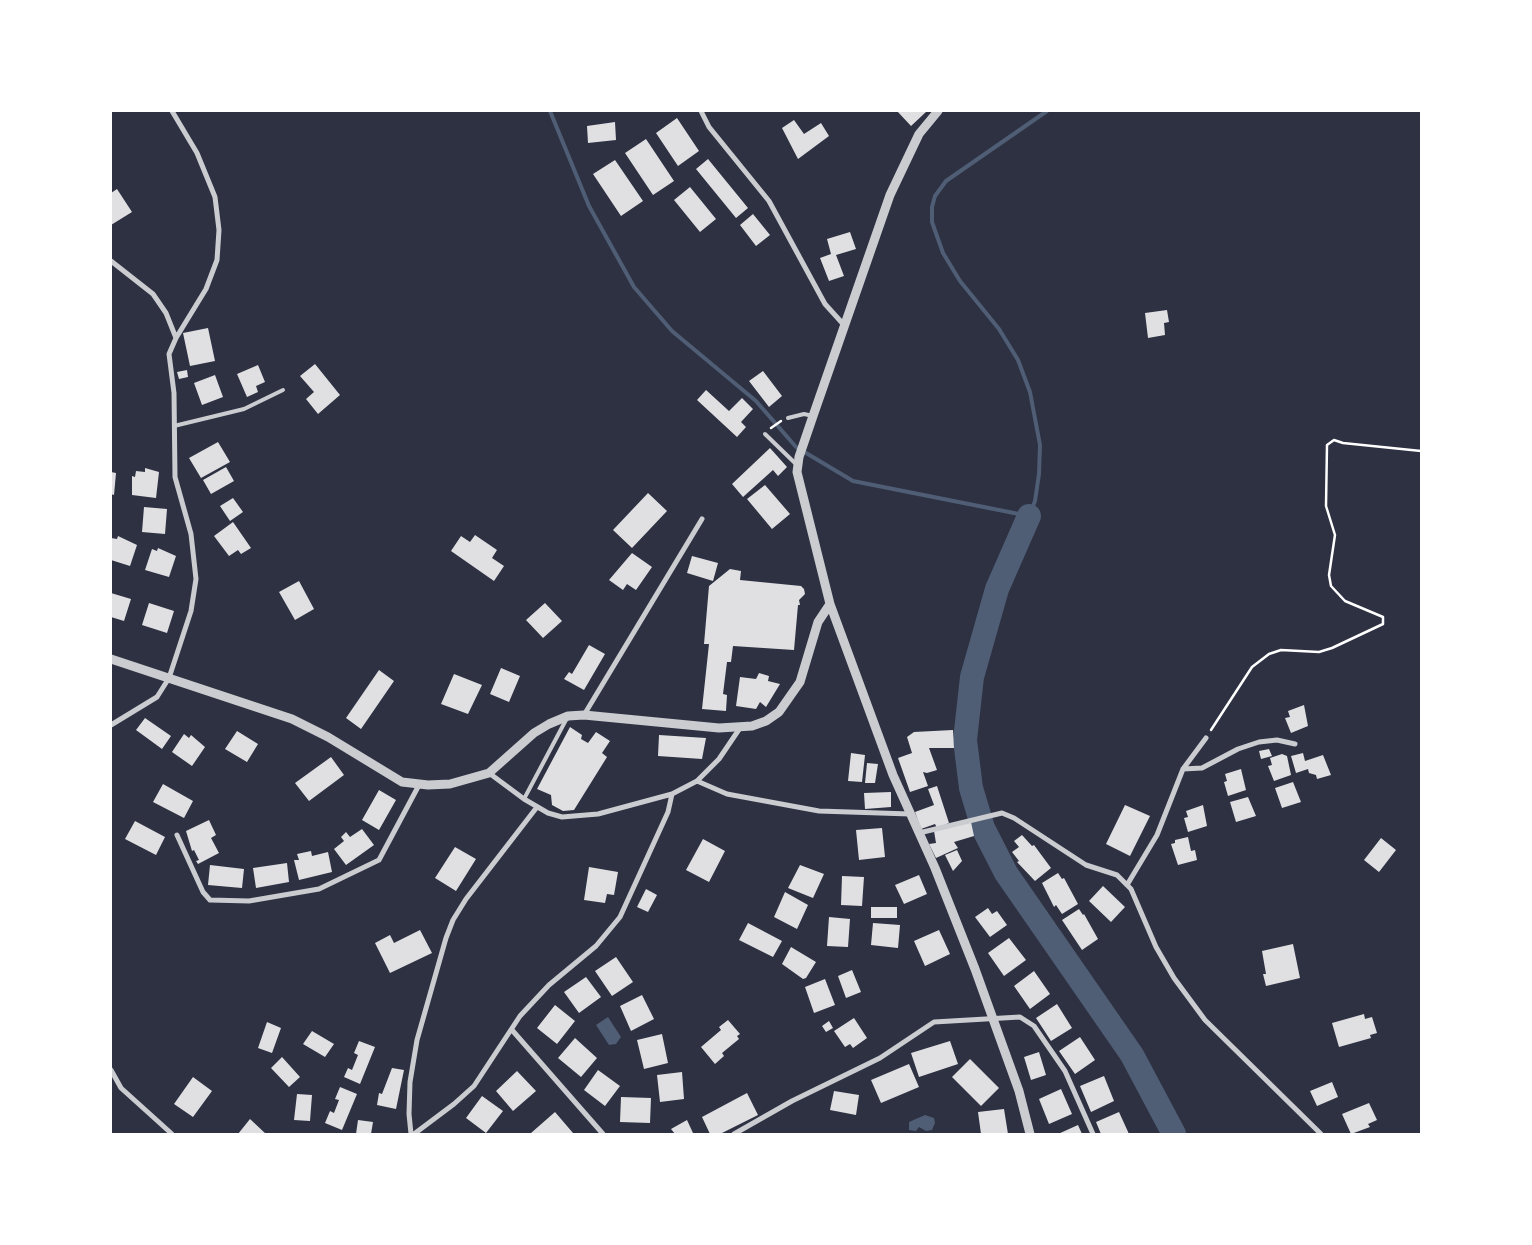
<!DOCTYPE html>
<style>
body{margin:0}
#map{position:relative;width:1532px;height:1245px;overflow:hidden;background:#2d3142;font-family:"PT Sans",sans-serif}
canvas{display:block}
.frame{position:absolute;inset:0;border:112px solid #fff;pointer-events:none}
</style>
<div id="map">
<canvas width="1532" height="1245"></canvas>
<div class="frame"></div>
</div>
<script>
const g = document.querySelector('canvas').getContext('2d');
g.lineJoin = 'round';
function fill(path, color) { g.fillStyle = color; g.fill(path, 'evenodd'); }
const poly = rows => new Path2D(rows.map(r => 'M' + r).join(''));
function strokePath(path, color, width, dash) { g.strokeStyle = color; g.lineWidth = width; g.lineCap = dash ? 'butt' : 'round'; g.setLineDash(dash || []); g.stroke(path); }
const water = poly([
 [608,1017,621,1037,616,1044,609,1045,596,1025],
 [925,1115,934,1118,935,1123,932,1130,926,1131,919,1127,916,1131,909,1130,909,1122]
]);
const stream = poly([
 [550,111,589,206,634,287,672,331,756,401,796,447,853,481,1029,516,1035,501,1039,474,1040,445,1030,392,1018,360,999,329,960,281,943,253,932,222,932,207,935,196,946,181,1047,111]
]);
const river = poly([
 [1029,516,997,589,972,677,965,740,971,788,983,828,1006,873,1132,1055,1174,1134]
]);
const building = poly([
 [897,111,925,111,926,112,911,126],
 [677,118,699,151,678,166,656,133],
 [794,120,804,134,821,123,829,136,798,159,782,128],
 [615,122,616,140,588,143,587,126],
 [646,139,674,181,653,195,625,153],
 [708,159,748,208,736,218,696,169],
 [615,160,643,201,621,216,593,174],
 [690,187,716,219,700,232,674,200],
 [117,189,132,212,111,225,111,193],
 [753,214,770,235,756,246,740,225],
 [850,232,856,249,836,255,844,276,829,281,820,258,831,254,827,239],
 [1167,310,1169,322,1164,323,1165,335,1148,338,1145,313],
 [208,328,215,361,190,366,183,333],
 [315,364,340,395,318,414,306,399,314,392,300,376],
 [258,365,265,382,256,386,258,392,247,397,237,374],
 [187,370,188,377,179,379,177,372],
 [763,371,782,396,769,407,749,381],
 [215,375,223,397,202,405,194,383],
 [706,390,729,411,742,398,753,409,741,422,746,427,737,437,697,400],
 [218,442,230,462,201,478,189,458],
 [770,448,787,467,778,476,773,470,743,497,732,484],
 [226,467,234,481,211,494,203,480],
 [145,468,159,472,156,498,132,495,132,476,135,477,136,471,145,472],
 [111,472,116,473,114,495,111,494],
 [765,485,790,514,772,529,747,499],
 [648,493,667,511,632,548,613,530],
 [233,498,243,512,230,521,220,506],
 [144,507,167,509,165,534,142,532],
 [233,522,251,548,241,554,238,550,229,556,214,536],
 [475,535,497,550,492,558,504,566,494,581,451,551,461,536,470,542],
 [118,536,137,545,130,566,111,560,111,538,117,539],
 [158,548,176,556,169,577,145,570,152,549,157,551],
 [632,553,652,567,636,590,627,584,623,590,609,580],
 [692,556,718,563,713,581,687,573],
 [730,569,741,571,740,580,801,586,804,589,805,594,799,600,800,605,798,605,794,650,733,646,731,662,727,662,723,694,727,695,726,711,702,709,709,644,704,644,709,586],
 [299,581,314,609,295,620,279,592],
 [111,593,131,599,124,621,111,617],
 [149,603,174,611,167,633,142,625],
 [545,603,562,621,543,638,526,620],
 [589,645,605,654,584,690,564,679,569,672,572,674],
 [501,668,520,676,509,702,490,694],
 [379,670,394,681,361,729,346,718],
 [759,673,769,676,768,681,780,684,766,707,760,702,756,709,736,706,740,677,756,679],
 [454,674,482,685,468,714,441,704],
 [1304,705,1308,726,1291,733,1285,718,1290,717,1288,711],
 [145,718,171,736,162,749,136,730],
 [570,727,582,735,581,739,588,743,596,732,610,741,602,753,607,757,574,810,563,811,552,805,551,795,537,789],
 [953,730,954,748,929,748,937,770,927,773,923,772,928,786,910,792,898,758,912,753,907,737,914,732],
 [237,731,258,744,247,762,225,749],
 [184,734,189,738,191,735,205,747,192,766,172,752],
 [659,735,706,738,702,759,658,756],
 [1269,749,1272,756,1261,759,1259,751],
 [851,753,865,755,862,782,848,781],
 [1303,753,1305,761,1323,755,1331,775,1317,779,1316,775,1309,773,1308,769,1296,773,1291,756],
 [1282,754,1287,756,1291,775,1274,781,1268,766,1272,765,1270,758],
 [331,757,344,775,309,801,295,783],
 [867,763,878,764,875,783,865,783],
 [1241,769,1246,790,1228,796,1224,782,1227,781,1225,774],
 [1293,782,1301,802,1282,808,1275,788],
 [163,784,193,801,184,818,153,802],
 [937,786,949,823,937,828,935,824,921,829,915,812,934,805,928,789],
 [379,790,396,800,379,830,362,820],
 [891,792,891,807,865,809,864,793],
 [1248,797,1256,816,1236,822,1230,802],
 [1125,805,1150,816,1130,856,1106,844],
 [1203,805,1207,826,1188,832,1184,818,1188,817,1186,811],
 [209,820,216,835,211,838,219,853,198,864,196,861,199,860,194,850,192,851,186,831],
 [135,821,165,837,156,855,125,839],
 [971,822,974,836,954,842,958,848,936,858,929,844,936,843,934,831],
 [882,828,885,857,859,860,856,830],
 [362,829,374,845,346,865,334,849,344,841,341,837,346,832,350,837],
 [1022,835,1032,846,1034,845,1051,868,1035,881,1017,862,1019,861,1012,852,1019,847,1014,841],
 [1188,837,1191,851,1195,850,1197,860,1178,865,1171,844,1175,843,1175,840],
 [1381,838,1396,850,1379,872,1364,860],
 [703,839,725,851,709,882,686,870],
 [455,847,476,859,456,891,435,878],
 [957,850,962,861,953,871,945,855],
 [311,851,312,856,328,852,332,872,299,880,294,860,299,860,297,854],
 [287,863,289,882,256,888,253,868],
 [210,865,244,869,242,888,208,885],
 [800,865,824,874,813,898,788,888],
 [589,867,618,872,614,895,607,894,605,903,584,900],
 [1058,873,1062,879,1064,878,1078,904,1062,914,1056,905,1054,907,1042,883],
 [919,875,927,894,904,904,895,885],
 [842,876,864,877,862,906,841,905],
 [1103,886,1125,907,1111,922,1089,901],
 [646,889,657,895,648,912,637,907],
 [785,892,808,905,797,929,774,917],
 [871,907,897,907,897,918,871,918],
 [988,908,992,914,997,911,1007,925,990,937,975,917],
 [1079,909,1083,915,1084,914,1098,939,1082,950,1062,920],
 [829,917,850,919,848,947,827,946],
 [748,923,782,941,773,957,739,940],
 [873,923,900,925,898,948,871,945],
 [420,930,432,953,390,973,375,943,390,935,394,943],
 [939,930,950,954,925,966,914,941],
 [1009,938,1026,960,1004,976,988,953],
 [1293,944,1300,978,1266,986,1263,974,1266,974,1262,951],
 [791,947,816,962,806,978,803,979,782,964],
 [616,957,633,982,612,996,595,971],
 [852,970,861,992,846,998,838,976],
 [1034,971,1050,994,1030,1009,1014,986],
 [586,977,601,997,579,1013,564,992],
 [825,979,835,1005,814,1013,805,987],
 [642,995,654,1019,631,1031,620,1006],
 [1057,1004,1072,1028,1051,1041,1036,1018],
 [555,1005,575,1021,557,1044,537,1028],
 [1364,1014,1365,1019,1372,1017,1377,1033,1370,1035,1371,1038,1339,1047,1332,1023],
 [854,1018,867,1038,853,1048,850,1044,845,1047,834,1031],
 [728,1020,740,1034,737,1036,739,1039,722,1053,724,1056,715,1064,701,1047,721,1030,719,1027],
 [829,1021,833,1028,826,1032,822,1026],
 [267,1022,281,1028,272,1053,258,1048],
 [312,1031,334,1044,325,1057,303,1044],
 [662,1034,668,1063,644,1069,637,1040],
 [1080,1037,1095,1060,1075,1074,1059,1051],
 [575,1038,597,1058,581,1077,558,1058],
 [359,1041,375,1047,360,1084,344,1077,348,1068,352,1070,358,1055,354,1053],
 [950,1041,958,1064,919,1077,911,1053],
 [1039,1052,1046,1075,1031,1080,1024,1057],
 [282,1057,300,1077,289,1087,271,1068],
 [970,1059,999,1088,981,1106,952,1077],
 [909,1064,919,1087,881,1103,871,1080],
 [392,1068,404,1070,396,1109,377,1105,379,1093,382,1094],
 [598,1070,620,1086,605,1106,584,1090],
 [517,1071,536,1091,513,1111,496,1091],
 [682,1072,684,1099,660,1102,657,1075],
 [1104,1076,1114,1101,1091,1112,1080,1086],
 [193,1077,212,1091,193,1117,174,1104],
 [1332,1082,1338,1097,1317,1106,1310,1091],
 [340,1087,357,1094,342,1130,325,1123,330,1111,334,1113,339,1100,335,1099],
 [1061,1089,1072,1114,1049,1124,1039,1099],
 [834,1091,859,1095,856,1115,830,1110],
 [747,1093,758,1115,720,1134,710,1134,702,1117],
 [297,1094,312,1095,310,1121,294,1120],
 [482,1096,503,1111,486,1133,466,1118],
 [621,1097,651,1098,650,1123,620,1122],
 [1369,1103,1377,1120,1368,1124,1370,1127,1351,1134,1342,1114],
 [1004,1109,1008,1134,981,1134,978,1112],
 [555,1112,573,1133,532,1134,531,1133],
 [1119,1112,1129,1134,1101,1134,1096,1122],
 [250,1119,266,1134,238,1134],
 [358,1120,373,1122,371,1134,356,1134],
 [687,1120,693,1133,675,1134,671,1129],
 [1078,1125,1082,1134,1058,1134]
]);
const path = poly([
 [771,428,781,421],
 [1211,730,1252,667,1269,654,1281,650,1319,652,1332,648,1383,624,1383,617,1345,601,1331,586,1329,575,1335,535,1326,506,1327,445,1334,440,1343,443,1421,451]
]);
const service = poly([
 [788,418,804,414,813,416],
 [174,426,244,409,283,390],
 [765,434,797,465],
 [524,799,567,718]
]);
const minor = poly([
 [172,111,197,153,215,197,219,230,217,260,206,289,176,338],
 [701,111,709,127,769,201,825,304,844,325],
 [111,261,153,294,166,313,176,338,169,354,174,393,175,477,191,534,196,579,191,611,169,678,157,697,111,725],
 [584,715,702,519],
 [1183,769,1202,768,1238,749,1259,742,1277,740,1295,744],
 [489,773,524,799,548,813,562,817,598,814,672,794,697,781,719,759,740,728],
 [697,781,727,794,819,811,910,814],
 [919,833,1002,813,1014,818,1086,865,1117,875,1131,889,1156,947,1174,978,1205,1020,1321,1134],
 [177,835,203,892,210,900,249,901,319,889,379,860,419,785],
 [1127,885,1157,835,1183,769,1206,738],
 [512,1030,603,1134],
 [111,1070,121,1088,172,1134],
 [411,1134,409,1114,410,1082,417,1040,446,938,453,920,466,899,537,807],
 [414,1134,454,1104,474,1086,520,1016,549,985,596,946,620,917,668,812,672,794],
 [734,1134,792,1101,880,1058,934,1022,1020,1017,1034,1026,1065,1071,1093,1134]
]);
const tertiary = poly([
 [938,111,919,134,890,195,813,416,799,457,797,472,830,604,893,775,935,868,975,969,1019,1091,1030,1134],
 [111,659,292,719,328,737,402,782,428,785,450,784,489,773,534,733,549,724,568,716,584,715,719,728,752,726,766,721,779,712,800,682,818,622,830,604]
]);
fill(water, '#4f5d75');
strokePath(stream, '#4f5d75', 4);
strokePath(river, '#4f5d75', 24);
fill(building, '#e0e0e3');
strokePath(path, '#fff', 2.5);
strokePath(service, '#caccd0', 4);
strokePath(minor, '#caccd0', 5);
strokePath(tertiary, '#caccd0', 9);
</script>
